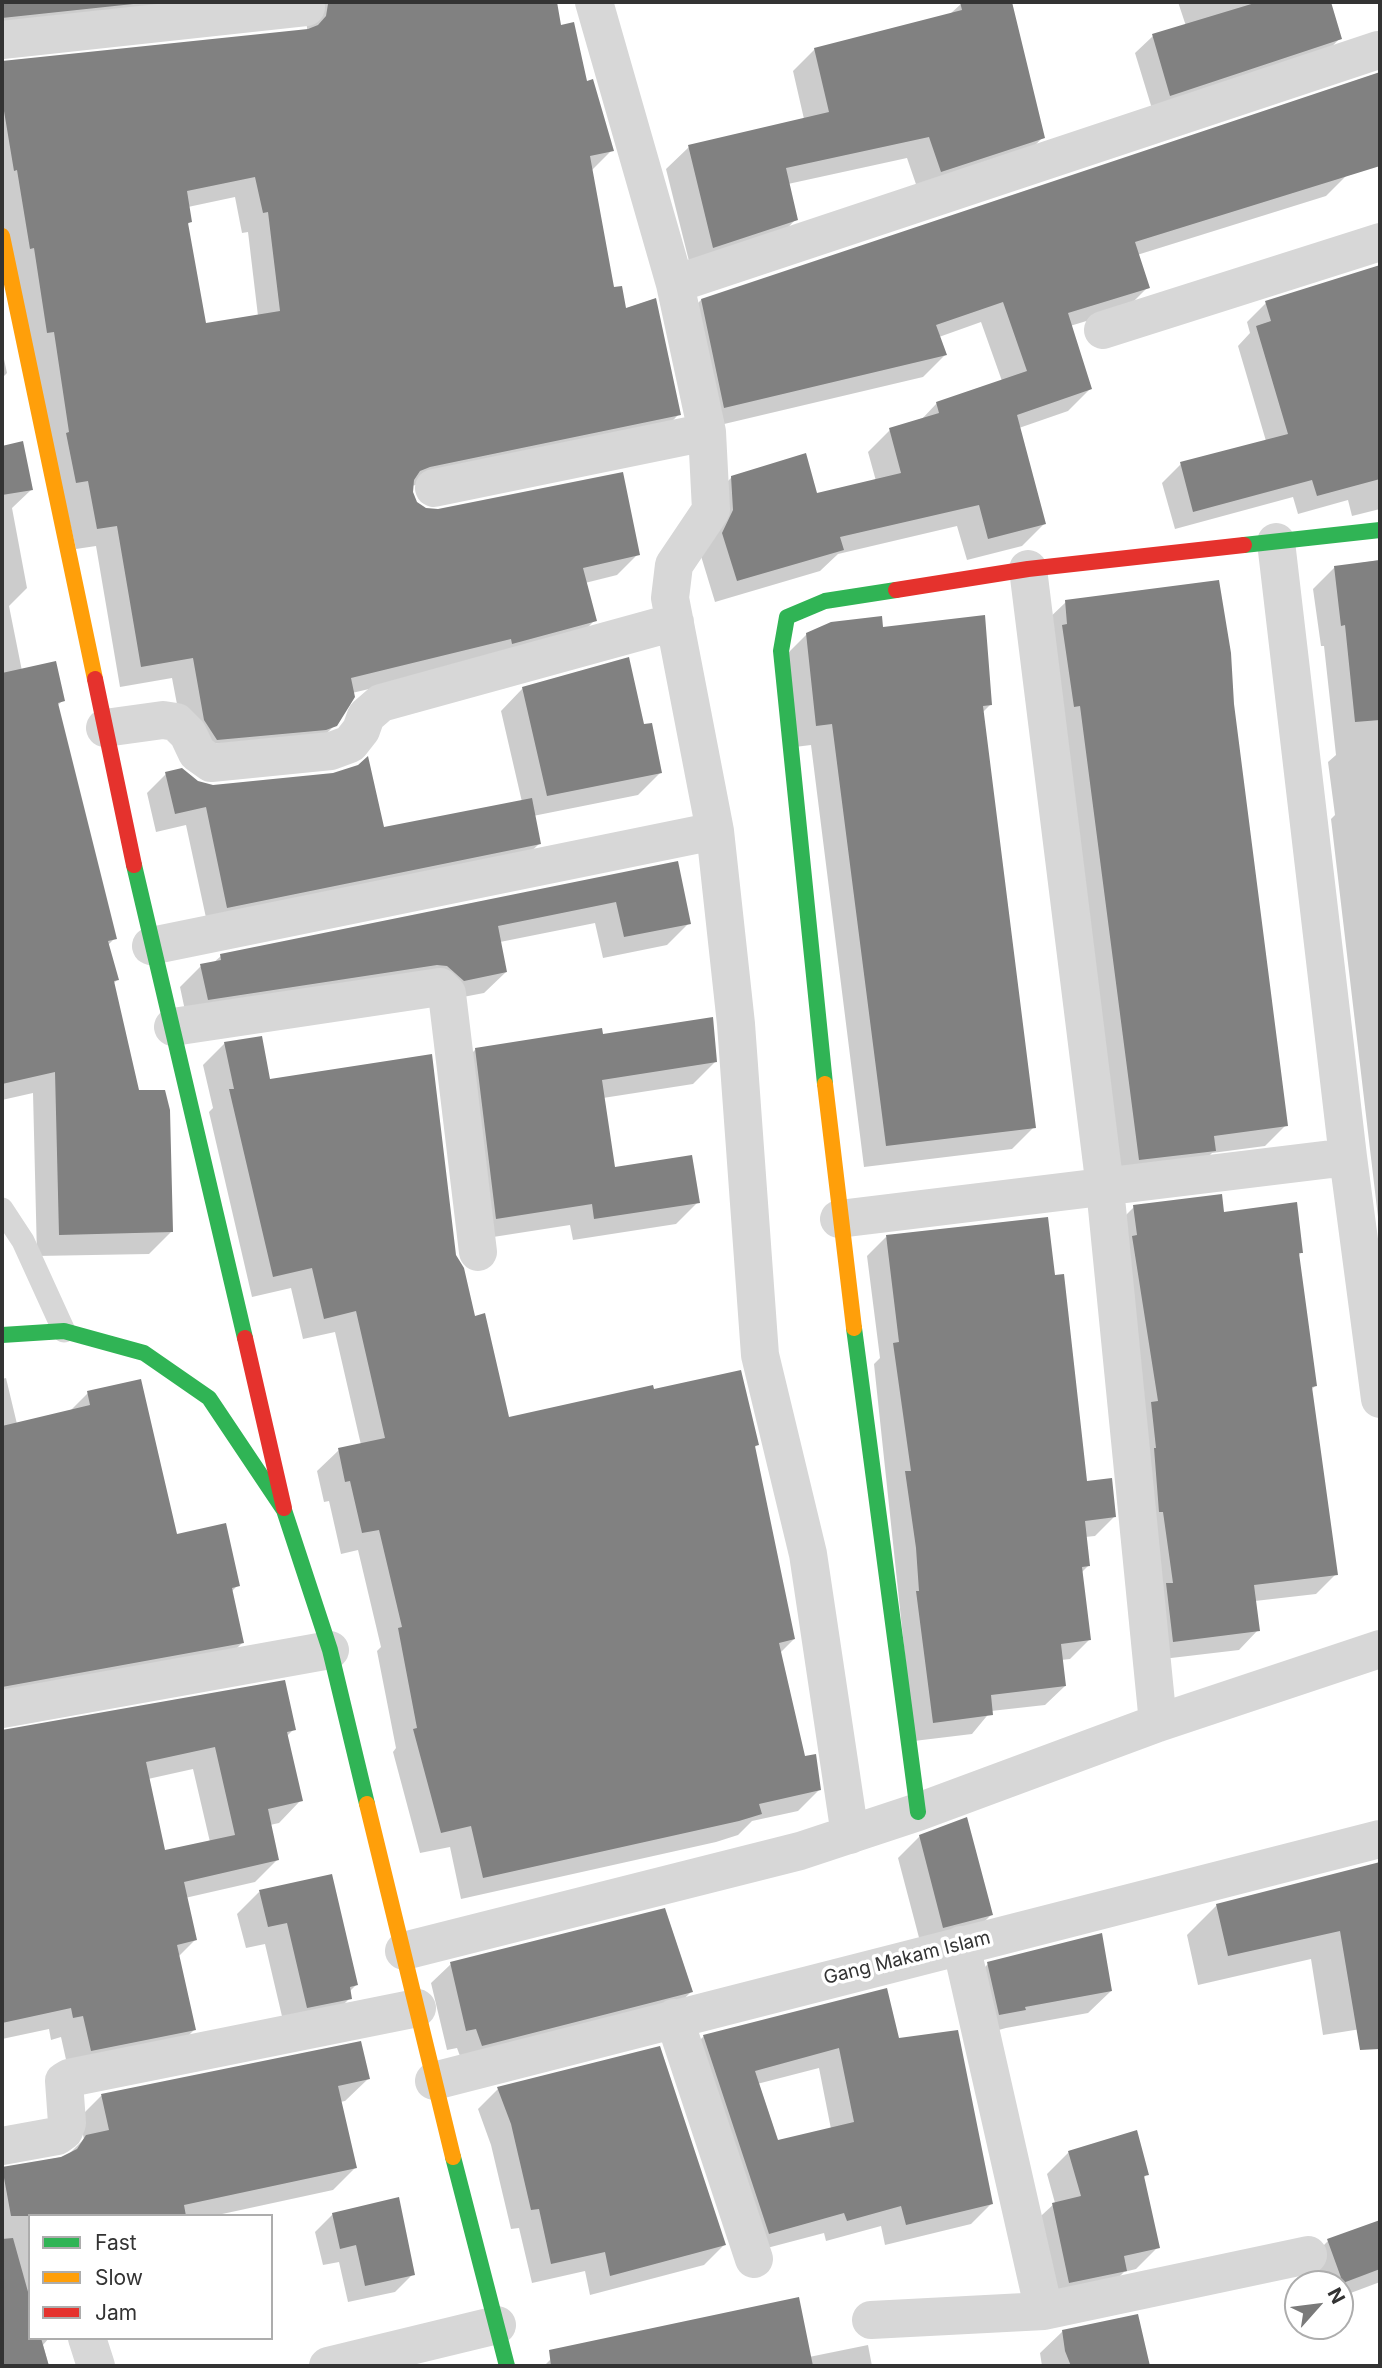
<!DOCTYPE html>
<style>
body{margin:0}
#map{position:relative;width:1382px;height:2368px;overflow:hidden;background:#fff;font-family:Inter,sans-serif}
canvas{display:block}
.frame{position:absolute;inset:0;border:4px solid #333;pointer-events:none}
.legend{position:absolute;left:28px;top:2214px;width:245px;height:126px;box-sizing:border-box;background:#fff;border:2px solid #adadad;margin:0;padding:9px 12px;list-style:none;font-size:21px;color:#333}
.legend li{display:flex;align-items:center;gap:14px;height:35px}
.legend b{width:35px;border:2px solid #adadad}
.north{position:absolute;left:1284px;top:2270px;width:70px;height:70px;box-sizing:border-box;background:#fff;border:2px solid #adadad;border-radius:50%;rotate:62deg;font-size:19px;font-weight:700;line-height:28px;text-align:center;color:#333}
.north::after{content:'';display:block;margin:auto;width:24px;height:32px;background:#7a7a7a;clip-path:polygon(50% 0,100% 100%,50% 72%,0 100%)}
</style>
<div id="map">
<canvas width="1382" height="2368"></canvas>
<div class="frame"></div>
<ul class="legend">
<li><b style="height:9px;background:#30b455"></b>Fast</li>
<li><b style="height:9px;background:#ff9f0a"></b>Slow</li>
<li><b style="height:9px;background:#e5322d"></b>Jam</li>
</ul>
<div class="north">N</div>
</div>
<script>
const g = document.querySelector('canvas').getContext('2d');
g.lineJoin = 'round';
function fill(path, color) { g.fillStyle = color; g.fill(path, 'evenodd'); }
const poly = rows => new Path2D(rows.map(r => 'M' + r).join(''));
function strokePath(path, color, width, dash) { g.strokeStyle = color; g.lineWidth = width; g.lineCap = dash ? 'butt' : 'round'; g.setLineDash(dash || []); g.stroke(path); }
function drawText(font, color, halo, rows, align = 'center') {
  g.font = font + ' Inter,sans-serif'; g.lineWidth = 7; g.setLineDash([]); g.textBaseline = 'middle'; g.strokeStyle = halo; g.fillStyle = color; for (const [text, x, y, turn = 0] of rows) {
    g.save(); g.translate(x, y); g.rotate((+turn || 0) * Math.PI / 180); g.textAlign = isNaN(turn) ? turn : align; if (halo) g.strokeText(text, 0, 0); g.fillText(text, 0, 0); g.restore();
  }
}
const shadow = poly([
 [2,2,555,2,560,27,612,150,591,171,613,289,679,414,658,436,411,486,411,493,416,503,426,510,638,554,617,575,585,583,595,620,574,641,352,693,335,725,314,746,304,750,184,741,172,678,120,687,96,546,76,549,2,229,2,63,307,31,307,27,303,15,2,36],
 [235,197,242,233,248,232,258,316,205,325,187,225,191,221,188,207],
 [970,2,1011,2,1043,137,1021,160,919,193,907,158,788,184,796,219,774,242,691,269,666,169,689,147,804,119,793,71,815,49,950,14,961,4],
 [1178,2,1329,2,1340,38,1323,56,1153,112,1135,53,1153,36,1186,26],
 [1380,69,1380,146,1343,157,1348,174,1326,196,1137,255,1148,287,1126,309,1070,326,1090,389,1068,411,1019,428,1044,524,1022,546,967,560,957,526,838,554,820,571,715,602,701,556,710,499,732,477,816,495,876,481,868,452,890,430,920,421,937,403,1002,381,981,322,939,337,945,355,923,377,703,429,679,322,701,300,1377,75],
 [1380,267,1380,509,1352,516,1348,500,1298,514,1293,497,1175,529,1162,483,1181,464,1266,441,1238,346,1250,333,1247,322,1266,303],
 [2,350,7,373,2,378],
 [21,443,31,490,12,508,27,588,9,606,22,671,63,700,57,706,115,938,108,945,117,980,113,984,171,1232,149,1254,37,1256,33,1093,2,1100,2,447],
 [1380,560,1380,1234,1331,819,1335,815,1328,762,1336,755,1324,646,1321,646,1313,589,1335,567],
 [1066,602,1232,704,1286,1125,1265,1146,1212,1153,1194,1171,1119,1180,1045,622],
 [882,629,990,705,982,713,1034,1127,1012,1149,864,1167,811,745,795,747,785,656,807,634],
 [523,688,643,726,660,773,638,795,533,816,539,844,519,863,208,927,186,825,156,832,147,793,166,774,383,829,522,802,501,711],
 [677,863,689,923,667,945,603,958,595,923,500,942,506,972,484,993,442,1001,187,1020,180,987,201,966,213,963,221,956],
 [602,1036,715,1062,693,1084,603,1098,614,1169,698,1202,676,1224,573,1240,570,1225,474,1240,454,1071,476,1049],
 [225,1043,455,1255,507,1419,653,1391,757,1445,753,1449,794,1639,780,1653,804,1758,819,1790,798,1811,752,1821,738,1835,716,1842,461,1899,450,1847,420,1853,393,1752,396,1748,377,1651,381,1647,358,1550,341,1554,329,1501,324,1502,317,1471,339,1450,361,1445,335,1332,303,1339,291,1288,252,1297,209,1112,213,1108,203,1065],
 [1134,1207,1222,1214,1302,1252,1298,1256,1315,1386,1311,1390,1336,1574,1316,1594,1255,1601,1258,1630,1239,1650,1154,1660,1114,1227],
 [886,1237,1114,1517,1095,1536,1085,1537,1089,1565,1081,1573,1089,1640,1070,1659,1061,1660,1065,1686,1045,1705,991,1711,972,1734,914,1741,874,1364,880,1358,867,1256],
 [6,1378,17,1424,69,1412,88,1393,175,1536,238,1585,231,1592,242,1643,220,1665,2,1704,2,1379],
 [294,1729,286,1737,301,1800,279,1823,270,1825,277,1860,255,1882,185,1898,195,1940,178,1957,194,2030,172,2052,69,2073,61,2037,51,2040,49,2029,2,2039,2,1732],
 [193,1769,210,1842,164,1852,148,1779],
 [920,1836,991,1915,969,1937,922,1949,898,1858],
 [1380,1863,1380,2026,1323,2035,1311,1959,1198,1985,1187,1935,1217,1905],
 [259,1892,356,1985,349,1992,350,1998,328,2020,285,2029,265,1944,246,1948,237,1914],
 [451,1964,691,1992,671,2011,463,2064,457,2048,447,2050,431,1983],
 [988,1964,1111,1991,1088,2013,1006,2028,977,2036,966,1986],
 [704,2036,897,2040,992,2203,971,2224,885,2245,881,2226,826,2241,824,2233,748,2253,683,2057],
 [819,2068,831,2129,777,2142,757,2084],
 [368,2079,345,2101,340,2102,355,2168,333,2190,213,2216,30,2216,30,2338,49,2338,43,2345,49,2366,2,2366,2,2169,67,2156,84,2139,79,2118,101,2096],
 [498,2089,724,2245,704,2265,590,2295,585,2271,532,2283,519,2228,511,2229,491,2145,478,2109],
 [1069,2152,1147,2174,1143,2179,1158,2247,1136,2269,1124,2272,1103,2293,1047,2304,1030,2226,1055,2203,1047,2174],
 [333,2214,413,2274,395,2292,348,2302,339,2262,323,2265,315,2232],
 [1380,2221,1380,2282,1340,2297,1340,2284,1313,2284,1306,2263,1328,2241],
 [1136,2316,1148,2366,1042,2366,1040,2353,1063,2331],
 [868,2345,872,2366,544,2366,561,2349,809,2357]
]);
const building = poly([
 [2,2,152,2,2,18],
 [340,2,557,2,561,25,574,22,587,81,593,79,614,151,590,156,614,287,622,286,626,308,656,298,681,415,430,467,420,471,414,480,413,492,417,502,426,508,438,509,623,472,640,555,583,568,597,621,512,644,511,639,351,678,355,697,337,726,326,730,217,740,204,720,193,658,141,667,117,526,97,529,88,481,76,483,66,433,69,432,54,332,47,333,34,248,30,249,17,170,14,171,2,99,2,61,308,29,318,25,326,16,328,4],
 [255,177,263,213,268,212,280,311,206,323,188,223,192,222,187,191],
 [960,2,1012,2,1045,138,941,172,929,137,786,168,798,220,713,248,688,145,829,112,814,48,962,10],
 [1258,2,1331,2,1342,39,1170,96,1152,34],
 [1380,72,1380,166,1135,242,1150,288,1068,313,1092,389,1017,415,1046,524,988,539,979,505,840,537,844,550,737,581,722,533,733,510,731,476,806,453,817,493,901,473,889,428,939,413,936,402,1027,371,1003,302,936,325,947,355,724,408,701,299],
 [1380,265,1380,479,1317,496,1312,480,1193,512,1180,462,1288,434,1256,326,1271,321,1265,301],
 [23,441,33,490,2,495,2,446],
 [1380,560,1380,720,1355,722,1345,625,1341,626,1334,566],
 [1219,580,1231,653,1234,704,1288,1126,1214,1136,1216,1151,1139,1160,1080,706,1074,707,1062,625,1067,624,1065,600],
 [985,615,992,705,983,706,1036,1128,886,1146,832,724,816,726,806,633,831,622,882,616,883,627],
 [629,657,644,724,652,723,662,773,547,796,522,687],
 [56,661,65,701,58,703,117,939,108,941,119,980,114,981,139,1090,165,1090,170,1110,173,1232,59,1235,55,1072,2,1084,2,673],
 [368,756,384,827,532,798,541,844,227,908,206,807,175,814,165,772,182,768,198,781,213,785,333,773,358,765],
 [678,861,691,924,624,937,616,902,498,926,507,972,464,981,447,966,437,965,208,1000,200,964,221,960,220,954],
 [713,1017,717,1062,602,1080,615,1167,692,1155,700,1203,594,1219,592,1204,496,1219,475,1048,602,1028,603,1034],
 [262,1036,270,1079,432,1054,456,1255,464,1268,475,1316,485,1313,509,1417,653,1385,654,1389,741,1370,759,1445,755,1446,795,1639,779,1643,805,1756,816,1754,821,1790,759,1804,762,1814,739,1821,483,1878,471,1826,441,1833,413,1729,417,1728,398,1628,402,1627,379,1530,362,1533,350,1481,345,1482,338,1448,385,1438,356,1311,324,1319,312,1268,273,1277,229,1089,234,1089,224,1042],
 [1222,1194,1224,1212,1297,1202,1303,1253,1299,1253,1317,1386,1312,1387,1338,1575,1254,1585,1260,1631,1173,1642,1166,1583,1173,1583,1163,1512,1159,1512,1154,1448,1156,1448,1151,1402,1158,1401,1132,1236,1137,1235,1133,1205],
 [1048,1217,1055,1275,1064,1274,1087,1481,1112,1478,1116,1517,1085,1521,1090,1566,1082,1567,1091,1640,1061,1644,1066,1686,991,1695,993,1715,933,1723,916,1591,919,1591,916,1548,905,1471,911,1471,893,1343,899,1342,886,1235],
 [141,1379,177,1534,226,1523,240,1586,232,1588,244,1643,2,1687,2,1426,90,1405,87,1391],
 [285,1680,296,1730,287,1732,303,1801,268,1809,279,1860,184,1882,197,1940,177,1945,196,2030,91,2051,83,2016,73,2018,71,2008,2,2023,2,1730],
 [215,1747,235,1835,165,1850,146,1762],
 [967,1817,993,1915,943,1928,919,1835],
 [1380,1862,1380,2049,1360,2050,1340,1931,1228,1956,1216,1904],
 [332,1874,358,1985,350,1987,352,1999,307,2008,287,1923,268,1927,259,1890],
 [665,1908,693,1992,482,2046,476,2029,466,2031,450,1962],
 [1102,1933,1112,1991,1025,2007,1026,2010,999,2015,987,1962],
 [887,1988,899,2038,958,2030,993,2204,906,2225,901,2206,847,2221,844,2213,769,2234,703,2035],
 [839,2048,854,2122,778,2140,755,2071],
 [361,2041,370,2079,338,2086,357,2168,184,2205,186,2216,11,2216,2,2167,61,2157,77,2149,86,2135,109,2130,101,2094],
 [660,2046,726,2245,610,2276,605,2252,551,2264,539,2209,531,2210,511,2124,497,2087],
 [1137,2130,1149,2175,1144,2176,1160,2248,1124,2256,1127,2271,1069,2283,1052,2203,1081,2196,1068,2151],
 [399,2197,415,2275,365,2286,356,2245,340,2249,332,2213],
 [1380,2220,1380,2269,1343,2283,1327,2239],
 [13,2238,30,2299,30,2338,41,2338,49,2366,2,2366,2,2239],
 [799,2297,813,2366,551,2366,549,2350],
 [1138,2314,1150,2366,1071,2366,1065,2351,1062,2330]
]);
const lane = poly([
 [2,1209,23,1241,64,1331]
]);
const street = poly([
 [594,2,675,284,1378,50],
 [2,40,306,7],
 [675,284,707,432,711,510,674,565,670,598,715,831,736,1024,760,1355,808,1554,850,1835],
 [1103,330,1380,242],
 [434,488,707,432],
 [1276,542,1348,1157,1380,1399],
 [1028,569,1105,1188,1158,1723],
 [105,728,163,720,176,722,188,734,197,753,211,763,331,751,350,744,361,730,366,716,381,703,675,622],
 [151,946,715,831],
 [173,1027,440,987,447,994,478,1252],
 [839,1219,1348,1157],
 [2,1709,330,1650],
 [961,1945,1044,2311],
 [404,1951,800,1851,918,1812,1158,1723,1380,1649],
 [674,2018,754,2259],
 [434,2081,1380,1839],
 [2,2146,57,2136,64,2131,67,2123,64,2081,69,2078,417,2008],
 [871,2320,1044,2311,1308,2255],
 [87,2338,96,2366],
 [328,2366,497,2325]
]);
const fast = poly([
 [1244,545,1380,530],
 [134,865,245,1338],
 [825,1084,781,651,787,617,825,601,896,590],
 [854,1328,918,1812],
 [2,1335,64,1331,144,1353,209,1398,284,1510,330,1650,367,1804],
 [453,2157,507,2366]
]);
const slow = poly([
 [2,236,95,679],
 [825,1084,854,1328],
 [367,1804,453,2157]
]);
const jam = poly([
 [896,590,1028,569,1244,545],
 [95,679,134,865],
 [245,1338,284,1508]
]);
const streetNames = [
 ["Gang Makam Islam",907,1958,-14]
];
fill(shadow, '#0003');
fill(building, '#818181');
strokePath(lane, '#d7d7d7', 23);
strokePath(street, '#d7d7d7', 38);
strokePath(fast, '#30b455', 16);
strokePath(slow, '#ff9f0a', 16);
strokePath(jam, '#e5322d', 16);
drawText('19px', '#333', '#fff', streetNames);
</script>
